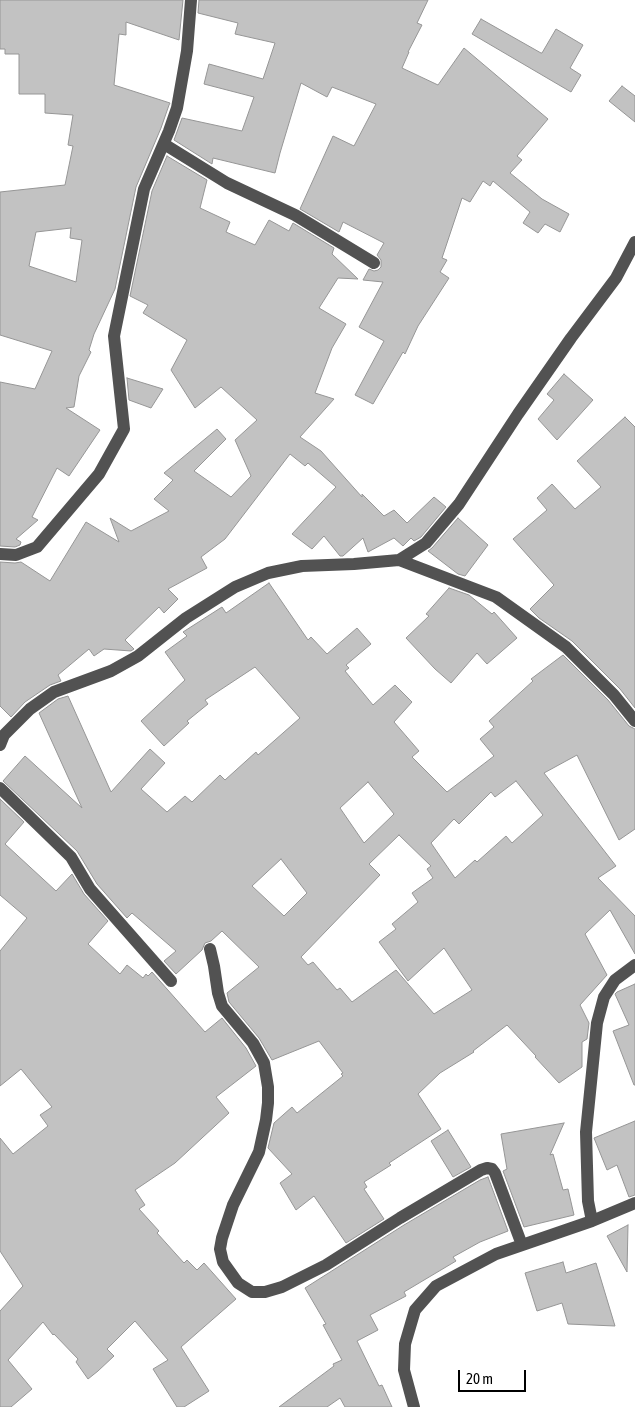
<!DOCTYPE html>
<style>
body{margin:0}
#map{position:relative;width:635px;height:1407px;overflow:hidden;background:#fff;font-family:"Asap Condensed",sans-serif}
canvas{display:block}
.scale{position:absolute;left:458px;top:1370px;width:68px;height:22px;box-sizing:border-box;border:2px solid #000;border-top:0;padding-left:6px;font-size:15px;line-height:18px;white-space:nowrap;color:#000;-webkit-text-stroke:4px #fff;paint-order:stroke}
</style>
<div id="map">
<canvas width="635" height="1407"></canvas>
<div class="scale">20 m</div>
</div>
<script>
const g = document.querySelector('canvas').getContext('2d');
g.lineJoin = 'round';
function fill(path, color) { g.fillStyle = color; g.fill(path, 'evenodd'); }
const poly = rows => new Path2D(rows.map(r => 'M' + r).join(''));
function strokePath(path, color, width, dash) { g.strokeStyle = color; g.lineWidth = width; g.lineCap = dash ? 'butt' : 'round'; g.setLineDash(dash || []); g.stroke(path); }
const building = poly([
 [0,0,183,0,179,40,126,22,126,35,119,34,114,85,170,103,169,105,161,128,136,187,115,289,94,334,89,350,91,352,79,376,74,407,66,408,100,430,69,476,57,468,32,517,38,520,16,539,21,542,20,545,15,547,0,546,0,382,35,389,52,351,0,335,0,192,65,185,73,146,68,145,73,115,45,113,45,94,19,94,19,54,5,54,5,49,0,49,0,0],
 [71,228,70,238,82,240,76,282,29,266,36,232,71,228],
 [199,0,428,0,417,23,422,25,408,52,409,52,402,68,438,85,464,48,548,119,517,156,522,160,510,173,542,199,569,214,560,232,545,224,538,233,523,223,530,212,493,181,490,186,483,181,470,202,462,198,442,258,447,260,440,272,449,278,418,326,405,354,403,352,373,404,355,395,384,341,359,327,383,282,363,280,369,269,374,271,378,270,381,267,381,260,377,255,384,243,343,222,339,232,300,209,333,136,354,146,376,104,332,87,327,97,301,83,280,153,275,173,213,158,212,164,174,140,182,118,242,131,254,97,204,84,209,64,263,79,275,43,235,34,238,23,198,13,199,0],
 [481,19,541,53,542,53,556,29,583,45,570,68,581,75,571,92,472,34,481,19],
 [622,86,635,96,635,122,609,101,622,86],
 [167,156,207,180,200,208,230,222,226,232,255,245,269,220,289,231,293,223,334,248,332,254,358,279,338,278,319,308,346,324,332,348,315,393,334,399,300,437,321,451,362,497,362,494,384,516,394,510,407,523,434,497,446,507,421,537,414,541,411,538,403,546,394,538,368,552,363,538,343,556,340,556,324,536,312,549,292,534,336,487,308,463,305,466,290,454,225,539,201,557,207,568,168,589,178,599,164,613,159,607,125,640,134,649,131,651,104,649,94,656,89,649,58,675,61,681,50,685,25,702,11,717,0,706,0,562,15,563,21,562,50,581,86,522,119,542,110,518,131,531,169,511,154,499,173,480,164,473,217,429,226,439,194,471,231,497,251,476,235,440,257,420,221,387,195,408,171,370,187,340,143,313,148,305,130,296,152,191,167,156],
 [564,374,593,400,557,440,538,419,554,400,547,394,564,374],
 [127,378,163,389,151,408,129,400,127,378],
 [625,417,635,427,635,708,620,689,572,641,539,618,530,609,554,585,513,539,547,510,537,498,552,484,575,509,601,487,577,461,625,417],
 [458,518,488,545,465,576,458,574,428,551,432,548,458,518],
 [269,583,308,640,311,637,327,654,357,628,371,644,346,665,349,668,345,671,373,705,395,685,412,702,394,722,419,751,412,757,447,792,494,756,480,739,494,727,489,721,533,681,531,679,563,655,608,700,629,726,635,729,635,829,619,840,577,755,544,773,616,866,598,878,635,916,635,954,610,910,585,934,607,975,580,1005,589,1023,587,1039,582,1042,582,1067,559,1083,535,1057,536,1056,507,1025,473,1051,474,1052,440,1073,418,1094,441,1129,389,1163,391,1165,364,1182,367,1187,364,1189,384,1219,346,1243,314,1196,296,1210,280,1183,292,1174,268,1148,274,1123,292,1107,297,1113,343,1076,341,1074,343,1073,319,1041,272,1060,259,1038,229,1002,227,993,259,967,222,931,211,941,205,943,202,950,176,974,164,961,176,951,132,913,127,918,97,884,77,851,3,781,25,756,82,808,39,713,58,699,68,696,111,792,150,749,165,763,141,789,167,812,185,796,192,802,220,775,225,780,256,752,258,755,300,718,255,667,205,700,208,704,187,721,189,723,164,746,141,721,185,680,165,652,187,636,183,632,222,607,226,613,269,583],
 [516,781,543,815,512,843,506,836,477,862,475,860,455,878,431,843,454,819,459,824,491,792,495,797,516,781],
 [368,782,394,814,364,843,340,808,368,782],
 [399,835,431,866,427,869,433,878,412,893,418,902,392,924,396,929,379,942,408,981,444,948,472,990,434,1014,396,970,352,1002,340,988,337,990,313,962,308,965,301,957,380,875,369,864,399,835],
 [281,859,307,893,284,916,252,886,281,859],
 [449,588,469,595,492,614,494,612,517,638,487,664,477,653,451,683,435,669,406,638,429,616,426,614,449,588],
 [0,799,24,822,5,844,56,891,72,874,84,894,108,921,88,944,120,974,127,965,143,978,146,974,148,976,152,972,205,1032,222,1018,246,1048,256,1066,216,1097,229,1113,175,1163,135,1190,145,1205,139,1209,159,1231,157,1233,184,1263,187,1260,197,1270,204,1263,236,1299,181,1347,209,1391,184,1407,177,1407,153,1369,168,1360,135,1321,107,1349,114,1356,98,1371,88,1379,76,1362,78,1359,54,1334,53,1335,43,1322,8,1360,32,1389,11,1407,0,1407,0,1311,23,1286,0,1251,0,1138,13,1154,48,1126,40,1115,52,1107,21,1069,0,1086,0,951,27,918,0,895,0,799],
 [635,984,635,1085,634,1085,613,1031,629,1025,615,994,617,992,635,984],
 [635,1121,635,1195,629,1197,617,1165,607,1170,594,1138,635,1121],
 [564,1123,550,1155,553,1154,563,1190,568,1189,574,1215,524,1227,503,1171,507,1169,501,1134,564,1123],
 [448,1130,471,1167,453,1177,431,1141,448,1130],
 [488,1177,508,1231,480,1242,453,1257,456,1261,404,1292,406,1296,370,1315,378,1330,357,1341,379,1386,382,1385,392,1407,345,1407,340,1398,327,1407,279,1407,334,1366,333,1364,342,1360,323,1325,326,1324,305,1288,404,1225,480,1180,488,1177],
 [628,1225,627,1272,607,1236,628,1225],
 [563,1262,566,1273,596,1263,615,1326,568,1324,562,1303,537,1311,525,1273,563,1262]
]);
const minor = poly([
 [164,144,227,183,295,215,374,263],
 [0,554,16,555,37,547,99,474,124,429,114,336,144,189,169,131,177,108,187,51,191,0],
 [399,560,496,597,566,647,614,695,635,721],
 [0,745,4,735,30,709,54,692,111,671,138,656,186,618,235,587,268,573,302,566,354,564,399,560,426,543,459,504,518,414,571,338,616,278,635,242],
 [0,788,71,857,90,889,171,981],
 [210,949,214,966,218,993,222,1006,253,1043,264,1063,268,1087,268,1103,266,1120,259,1152,233,1205,222,1238,220,1249,223,1262,238,1283,252,1292,265,1292,282,1287,326,1265,400,1218,481,1170,487,1168,492,1169,495,1173,522,1245],
 [592,1221,588,1201,586,1132,597,1023,604,997,615,980,635,965],
 [414,1407,404,1370,405,1344,415,1310,436,1286,496,1254,592,1221,635,1203]
]);
fill(building, '#c2c2c2');
strokePath(building, '#969696', 1);
strokePath(minor, '#525252', 12);
</script>
